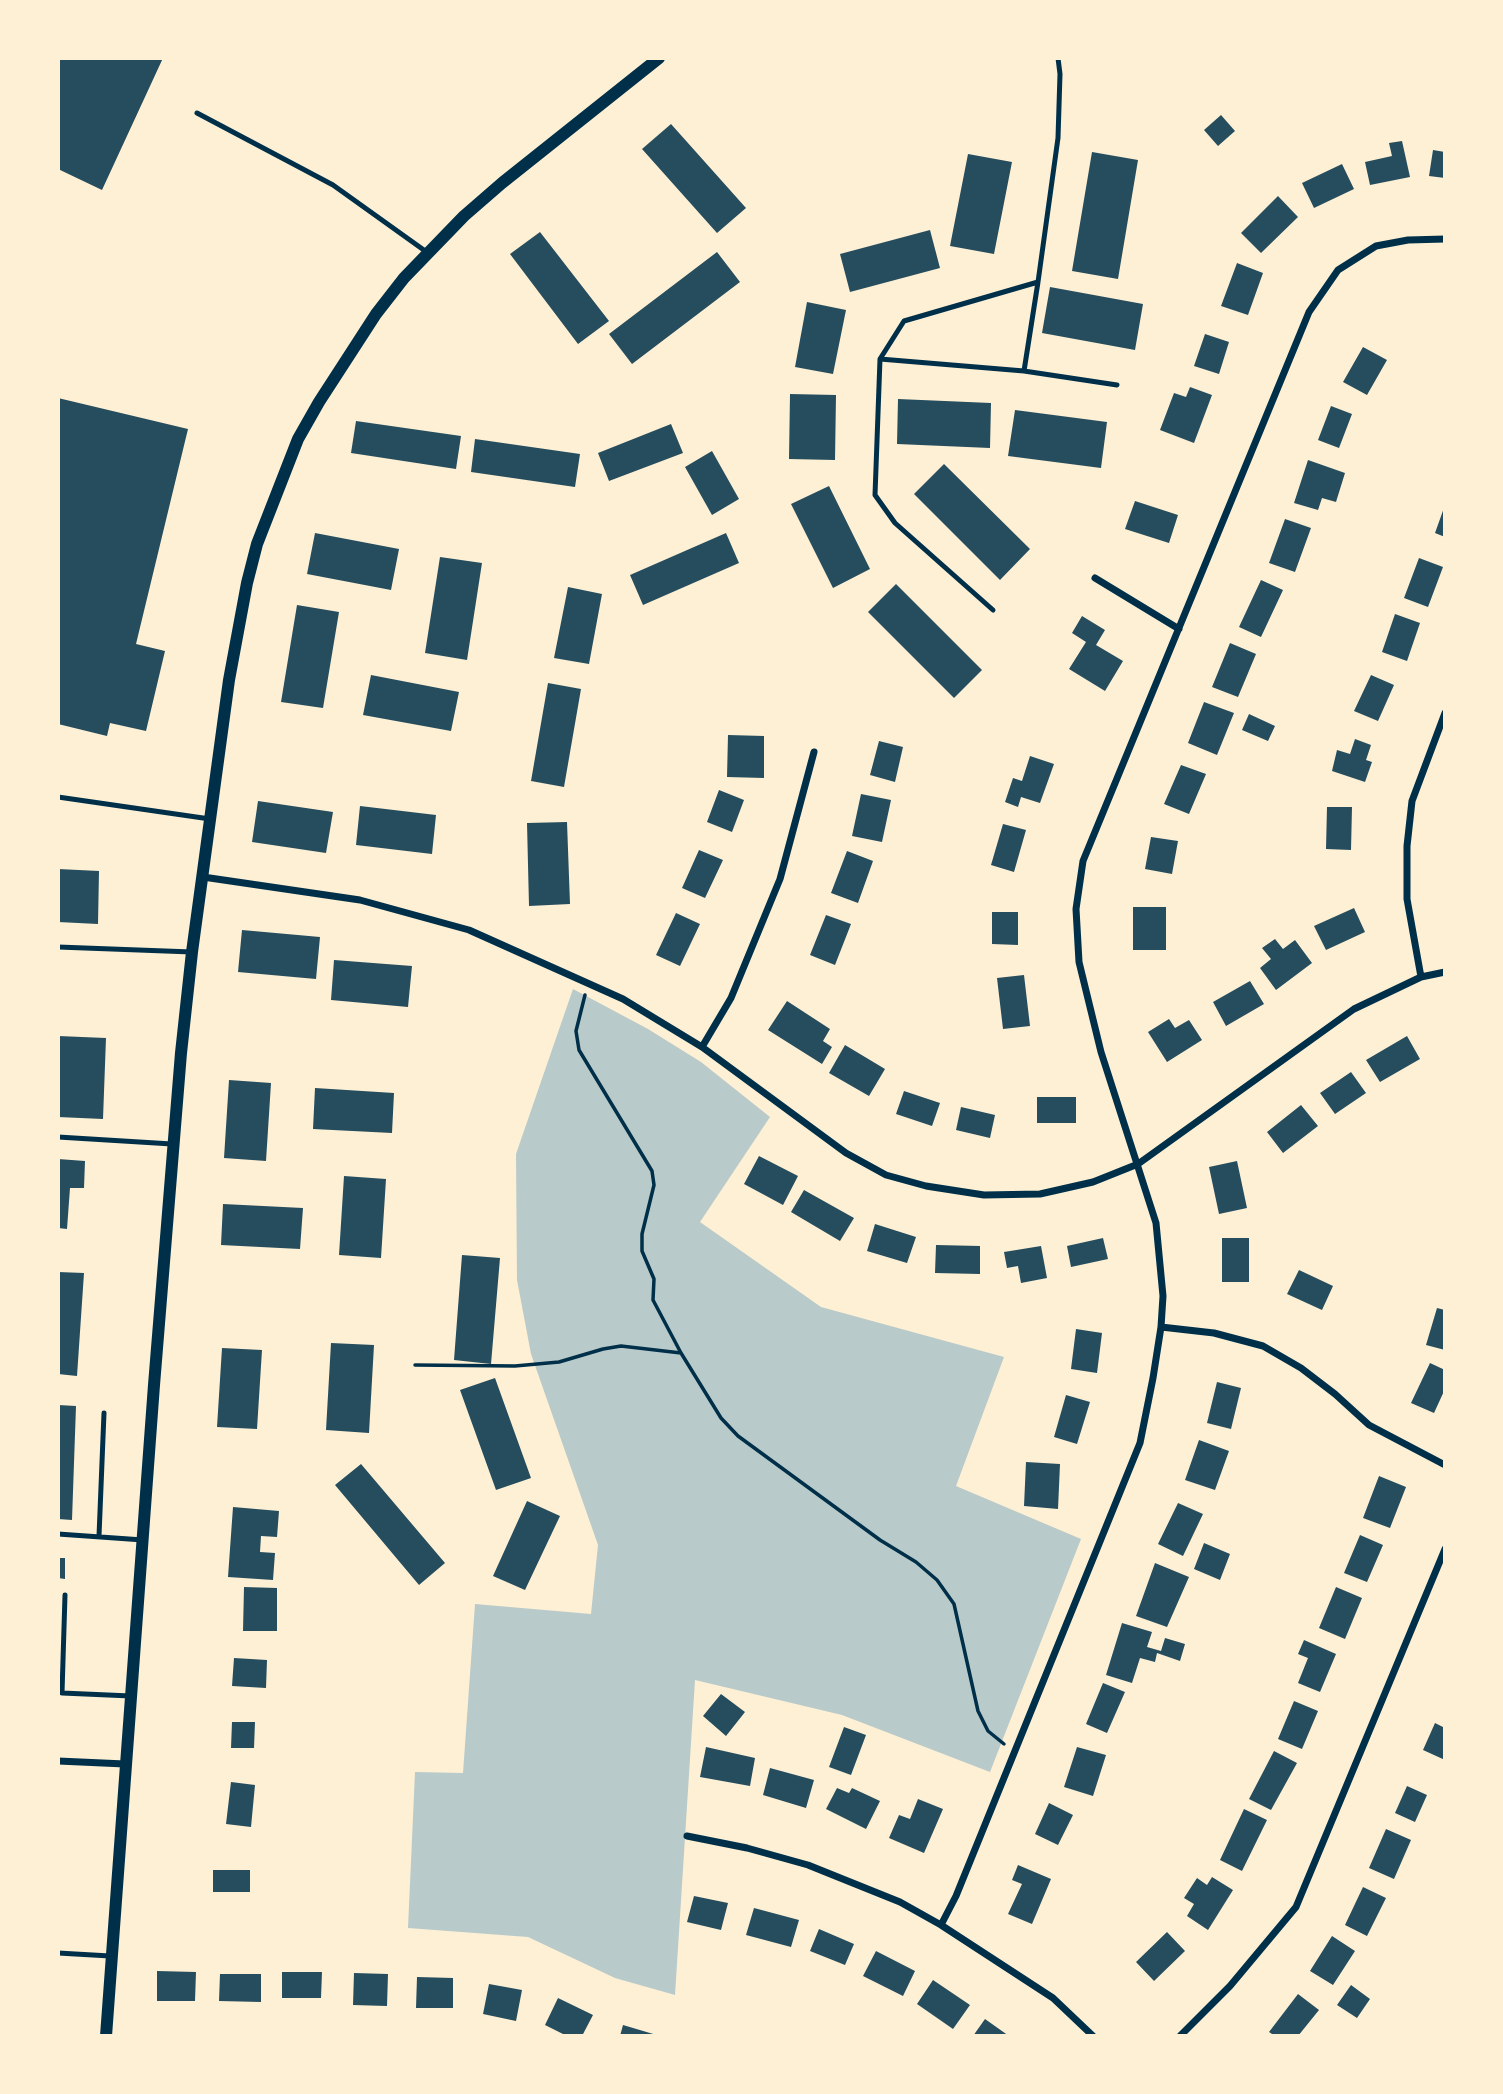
<!DOCTYPE html>
<style>
body{margin:0}
#map{position:relative;width:1503px;height:2094px;overflow:hidden;background:#fdf0d5;font-family:"PT Sans",sans-serif}
canvas{display:block}
.frame{position:absolute;inset:0;border:60px solid #fdf0d5;pointer-events:none}
</style>
<div id="map">
<canvas width="1503" height="2094"></canvas>
<div class="frame"></div>
</div>
<script>
const g = document.querySelector('canvas').getContext('2d');
g.lineJoin = 'round';
function fill(path, color) { g.fillStyle = color; g.fill(path, 'evenodd'); }
const poly = rows => new Path2D(rows.map(r => 'M' + r).join(''));
function strokePath(path, color, width, dash) { g.strokeStyle = color; g.lineWidth = width; g.lineCap = dash ? 'butt' : 'round'; g.setLineDash(dash || []); g.stroke(path); }
const green = poly([
 [573,989,648,1029,701,1062,770,1117,700,1222,821,1307,1004,1357,956,1486,1081,1539,990,1772,842,1715,695,1680,675,1995,615,1978,528,1937,408,1928,415,1772,463,1773,475,1604,591,1614,598,1545,531,1354,517,1280,516,1154]
]);
const building = poly([
 [58,58,163,58,102,190,58,169],
 [1221,115,1235,131,1218,146,1204,130],
 [671,124,746,208,717,233,642,149],
 [1402,141,1410,177,1370,185,1365,162,1392,156,1389,143],
 [1433,150,1445,152,1445,178,1429,176],
 [1092,152,1138,160,1118,279,1072,271],
 [968,154,1012,162,994,254,950,246],
 [1342,164,1354,189,1314,208,1302,183],
 [1278,196,1298,217,1261,253,1241,233],
 [930,230,940,268,850,292,840,254],
 [540,232,609,321,578,344,510,254],
 [717,252,740,282,632,364,609,334],
 [1237,263,1263,273,1248,315,1221,306],
 [1050,287,1143,304,1135,350,1042,333],
 [807,302,846,310,833,374,795,367],
 [1205,334,1229,342,1219,374,1194,366],
 [1363,347,1387,360,1367,395,1343,382],
 [1190,387,1212,395,1194,443,1160,430,1174,393,1186,397],
 [790,394,836,395,835,460,789,459],
 [58,398,188,429,136,644,165,651,146,731,110,723,107,736,58,724],
 [898,399,991,403,990,448,897,444],
 [1331,406,1352,414,1339,448,1318,440],
 [1015,410,1107,422,1101,468,1008,456],
 [356,421,461,436,456,469,351,453],
 [671,424,683,453,609,481,598,453],
 [475,439,580,454,575,487,471,472],
 [712,451,739,499,712,515,685,467],
 [1308,460,1345,473,1336,502,1322,498,1318,510,1294,503],
 [944,464,1030,549,1000,580,914,494],
 [829,486,870,569,833,588,791,504],
 [1135,501,1178,515,1169,543,1125,529],
 [1445,505,1445,537,1435,533],
 [1285,519,1311,528,1295,572,1269,563],
 [315,533,399,549,391,590,307,574],
 [726,533,739,563,643,605,630,575],
 [440,557,482,563,467,660,425,653],
 [1419,558,1443,567,1428,607,1404,598],
 [1261,580,1283,590,1261,637,1239,627],
 [896,584,982,670,954,698,868,612],
 [568,587,602,594,589,664,554,658],
 [297,605,339,612,323,708,281,702],
 [1395,614,1420,623,1407,661,1382,652],
 [1082,616,1105,630,1096,645,1123,661,1105,691,1069,669,1086,642,1072,633],
 [1230,643,1256,654,1238,697,1212,687],
 [371,675,459,692,451,731,363,715],
 [1371,675,1394,685,1378,721,1354,711],
 [548,683,581,689,564,787,531,781],
 [1204,702,1234,713,1217,755,1188,743],
 [1249,714,1275,726,1268,741,1242,730],
 [728,735,764,736,764,778,727,777],
 [1355,739,1371,745,1366,760,1372,762,1365,782,1332,771,1337,750,1350,754],
 [879,741,903,747,895,782,870,775],
 [1030,756,1054,764,1040,803,1021,797,1018,807,1005,802,1013,778,1022,781],
 [1181,765,1206,774,1189,814,1164,804],
 [719,790,744,800,732,832,707,822],
 [861,794,891,800,882,842,852,836],
 [258,801,333,812,326,853,252,842],
 [360,806,436,815,432,854,356,845],
 [1327,807,1352,807,1351,850,1326,849],
 [567,822,570,904,529,906,527,823],
 [1003,824,1026,830,1014,872,991,865],
 [1151,837,1178,841,1172,874,1145,869],
 [699,850,723,860,705,898,682,888],
 [847,851,873,861,858,903,831,893],
 [58,869,99,871,98,924,58,922],
 [1133,907,1166,907,1166,950,1133,950],
 [1354,908,1365,932,1326,950,1314,926],
 [992,912,1018,912,1018,945,992,944],
 [676,913,700,924,680,966,656,955],
 [826,915,851,924,835,965,810,955],
 [242,930,320,937,316,979,238,972],
 [1275,939,1283,949,1295,940,1312,963,1276,990,1260,968,1271,959,1262,948],
 [334,960,412,966,408,1007,331,1000],
 [1024,975,1030,1026,1003,1029,997,978],
 [1250,981,1264,1004,1226,1026,1213,1002],
 [787,1001,830,1029,823,1041,832,1047,822,1064,768,1030],
 [1169,1019,1175,1028,1189,1020,1202,1040,1167,1062,1148,1032],
 [58,1036,106,1038,103,1119,58,1117],
 [1407,1036,1420,1059,1380,1082,1366,1060],
 [845,1045,885,1069,869,1096,829,1073],
 [1351,1072,1366,1093,1335,1114,1320,1093],
 [229,1080,271,1083,266,1161,224,1158],
 [315,1088,394,1093,392,1133,313,1129],
 [904,1091,940,1103,932,1126,896,1114],
 [1037,1097,1076,1097,1076,1123,1037,1123],
 [1301,1105,1318,1126,1283,1153,1267,1132],
 [961,1107,995,1115,990,1138,956,1130],
 [759,1156,798,1176,783,1205,744,1184],
 [58,1159,85,1161,84,1188,70,1188,67,1229,58,1228],
 [1237,1161,1247,1208,1219,1214,1209,1167],
 [344,1176,386,1179,381,1258,339,1255],
 [804,1190,854,1218,840,1241,791,1212],
 [223,1204,303,1208,300,1249,221,1245],
 [875,1224,916,1237,907,1263,867,1251],
 [1103,1238,1108,1259,1071,1267,1067,1246],
 [1222,1238,1249,1238,1249,1282,1222,1282],
 [936,1245,980,1246,980,1274,935,1273],
 [1041,1246,1047,1278,1021,1283,1018,1266,1007,1268,1004,1252],
 [462,1255,500,1258,491,1364,454,1360],
 [1299,1270,1333,1286,1322,1310,1287,1294],
 [58,1272,84,1273,77,1376,58,1374],
 [1437,1308,1445,1310,1445,1350,1426,1345],
 [1076,1329,1102,1333,1097,1373,1071,1369],
 [331,1343,374,1345,369,1433,326,1430],
 [222,1348,262,1350,257,1429,217,1427],
 [1430,1363,1445,1370,1445,1389,1434,1413,1411,1403],
 [495,1378,531,1478,496,1490,460,1390],
 [1217,1382,1241,1388,1231,1429,1207,1423],
 [1066,1395,1090,1402,1077,1444,1054,1437],
 [58,1405,76,1406,72,1520,58,1519],
 [1199,1440,1229,1451,1215,1490,1185,1480],
 [1026,1462,1060,1464,1058,1509,1024,1506],
 [361,1464,445,1563,419,1585,335,1485],
 [1379,1476,1406,1487,1390,1528,1363,1518],
 [527,1501,560,1516,525,1590,493,1576],
 [1178,1503,1203,1514,1183,1556,1158,1544],
 [233,1507,279,1511,277,1537,261,1536,260,1552,275,1553,273,1580,228,1577],
 [1360,1535,1383,1545,1367,1582,1344,1573],
 [1204,1543,1230,1554,1220,1580,1194,1569],
 [58,1558,65,1558,65,1579,58,1578],
 [1155,1563,1189,1577,1167,1627,1136,1616],
 [244,1587,277,1588,277,1631,243,1631],
 [1336,1587,1362,1598,1345,1639,1319,1628],
 [1122,1623,1152,1632,1147,1647,1161,1651,1165,1638,1185,1644,1180,1661,1157,1653,1155,1662,1140,1658,1132,1683,1106,1675],
 [1304,1640,1336,1654,1320,1692,1298,1683,1308,1658,1298,1654],
 [234,1658,267,1660,266,1688,232,1686],
 [1103,1683,1125,1692,1107,1733,1086,1724],
 [721,1694,745,1712,726,1736,703,1716],
 [1294,1701,1318,1711,1302,1749,1278,1739],
 [232,1722,255,1722,254,1748,231,1748],
 [1435,1723,1445,1728,1445,1760,1423,1750],
 [844,1727,866,1735,851,1775,829,1767],
 [706,1747,755,1758,750,1786,700,1777],
 [1077,1747,1106,1755,1093,1796,1064,1787],
 [1274,1751,1297,1763,1271,1810,1249,1799],
 [770,1768,814,1780,806,1808,763,1795],
 [231,1782,255,1785,251,1827,226,1824],
 [1407,1786,1427,1795,1415,1822,1395,1813],
 [837,1788,849,1793,852,1788,880,1801,866,1829,826,1809],
 [918,1799,943,1809,924,1853,889,1838,899,1815,910,1819],
 [1049,1803,1073,1815,1058,1845,1035,1834],
 [1244,1809,1267,1820,1242,1871,1220,1860],
 [1386,1829,1411,1840,1394,1879,1369,1868],
 [1018,1865,1051,1879,1032,1924,1008,1914,1022,1884,1012,1880],
 [213,1870,250,1870,250,1892,213,1892],
 [1212,1877,1233,1890,1208,1930,1187,1916,1194,1904,1184,1898,1197,1878,1207,1885],
 [1363,1887,1386,1898,1367,1936,1345,1925],
 [694,1896,728,1903,721,1930,687,1922],
 [754,1908,799,1920,791,1947,746,1935],
 [819,1929,854,1944,845,1965,810,1951],
 [1167,1932,1185,1951,1154,1981,1136,1962],
 [1332,1936,1355,1951,1333,1985,1310,1971],
 [876,1951,915,1971,903,1996,863,1976],
 [157,1971,196,1972,195,2001,157,2001],
 [282,1972,322,1972,321,1998,282,1998],
 [354,1973,388,1974,387,2006,353,2005],
 [220,1974,261,1974,261,2002,219,2001],
 [417,1977,453,1978,453,2008,416,2008],
 [933,1980,970,2005,953,2029,917,2004],
 [489,1984,522,1990,516,2021,483,2014],
 [1351,1985,1370,1999,1357,2018,1337,2005],
 [1298,1994,1319,2010,1298,2036,1275,2036,1269,2032],
 [558,1998,593,2015,582,2036,567,2036,545,2025],
 [985,2019,1009,2036,973,2036],
 [623,2025,660,2036,620,2036]
]);
const path = poly([
 [585,995,576,1031,579,1050,652,1171,654,1185,642,1234,642,1251,654,1279,653,1300,681,1353,721,1418,738,1436,880,1540,916,1562,937,1580,954,1604,978,1711,988,1731,1004,1744],
 [415,1365,515,1366,559,1362,603,1349,621,1346,681,1353]
]);
const service = poly([
 [197,113,333,185,428,253],
 [880,359,1024,371,1117,385],
 [1024,371,1038,282],
 [993,610,895,523,875,495,880,359,904,321,1038,282,1058,138,1060,74,1058,58],
 [58,797,210,819],
 [58,947,192,952],
 [58,1137,172,1144],
 [58,1534,143,1540],
 [99,1536,104,1413],
 [65,1595,62,1693,131,1696],
 [58,1953,110,1956]
]);
const minor = poly([
 [1095,578,1179,629],
 [203,877,360,900,469,930,623,999,702,1047,846,1153,886,1175,926,1186,984,1195,1040,1194,1093,1182,1138,1164,1354,1009,1421,977,1445,972],
 [1421,977,1407,899,1407,846,1412,801,1445,713],
 [702,1047,731,998,780,879,814,752],
 [1161,1327,1214,1333,1263,1346,1301,1368,1335,1394,1369,1425,1445,1465],
 [58,1761,125,1764],
 [687,1836,747,1848,808,1865,900,1902,941,1925,1053,1998,1093,2036],
 [941,1925,956,1896,1140,1443,1153,1378,1161,1327,1163,1296,1156,1223,1101,1052,1079,962,1076,909,1083,861,1309,312,1338,270,1376,246,1408,240,1445,239],
 [1180,2036,1230,1986,1296,1907,1445,1549]
]);
const tertiary = poly([
 [106,2036,154,1385,181,1053,192,952,229,680,247,583,257,544,298,439,319,402,376,314,404,278,464,216,502,183,659,58]
]);
fill(green, '#b9caca');
fill(building, '#264d5e');
strokePath(path, '#003049', 3.5);
strokePath(service, '#003049', 5);
strokePath(minor, '#003049', 7);
strokePath(tertiary, '#003049', 12);
</script>
